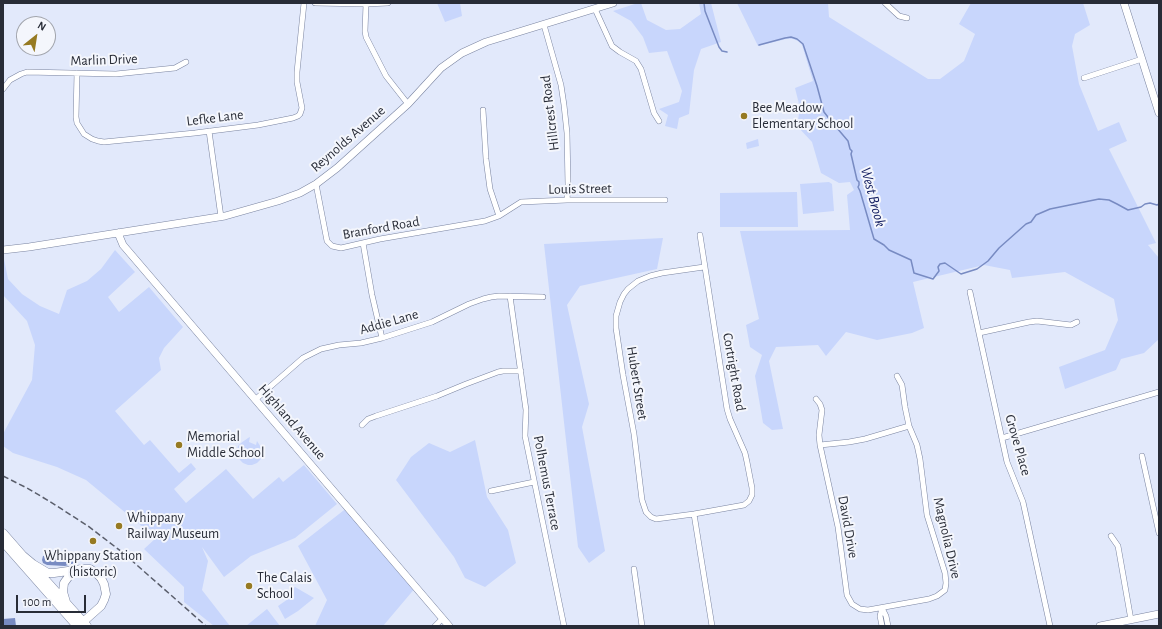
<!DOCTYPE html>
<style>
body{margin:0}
#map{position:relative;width:1162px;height:629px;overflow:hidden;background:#e2e9fb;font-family:"Alegreya Sans",sans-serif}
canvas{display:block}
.frame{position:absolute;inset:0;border:4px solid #282c37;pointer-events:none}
.north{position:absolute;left:16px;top:16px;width:40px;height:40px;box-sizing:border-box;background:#f4f6fc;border:1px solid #a2a5ad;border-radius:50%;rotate:30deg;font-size:11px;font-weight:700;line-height:16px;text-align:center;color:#282c37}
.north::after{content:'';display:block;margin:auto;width:14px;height:18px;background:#967a22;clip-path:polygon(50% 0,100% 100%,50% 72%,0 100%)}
.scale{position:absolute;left:16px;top:595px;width:70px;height:18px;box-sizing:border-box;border:2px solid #282c37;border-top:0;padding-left:5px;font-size:12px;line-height:14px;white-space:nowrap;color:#282c37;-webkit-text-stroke:3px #f4f6fc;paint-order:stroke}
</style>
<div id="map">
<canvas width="1162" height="629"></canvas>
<div class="frame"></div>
<div class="north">N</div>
<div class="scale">100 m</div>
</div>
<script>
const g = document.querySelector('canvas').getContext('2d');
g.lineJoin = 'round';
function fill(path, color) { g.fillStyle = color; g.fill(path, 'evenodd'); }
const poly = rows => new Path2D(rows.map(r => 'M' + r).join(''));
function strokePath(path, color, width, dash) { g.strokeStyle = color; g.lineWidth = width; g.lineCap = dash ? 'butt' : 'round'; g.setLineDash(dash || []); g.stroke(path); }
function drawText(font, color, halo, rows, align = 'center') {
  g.font = font + ' "Alegreya Sans",sans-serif'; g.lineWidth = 4; g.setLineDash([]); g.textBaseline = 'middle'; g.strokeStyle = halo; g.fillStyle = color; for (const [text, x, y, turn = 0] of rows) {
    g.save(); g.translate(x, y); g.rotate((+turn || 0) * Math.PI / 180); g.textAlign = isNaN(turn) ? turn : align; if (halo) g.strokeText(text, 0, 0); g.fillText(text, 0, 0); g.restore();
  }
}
const green = poly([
 [437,3,460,3,462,16,445,22],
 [638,3,641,3,647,20,666,30,680,29,701,14,699,3,711,3,721,42,701,49,694,70,689,114,679,118,677,129,665,126,668,115,659,109,679,102,682,91,667,51,649,53,643,37,631,21,613,11],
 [737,3,828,3,829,17,928,79,940,79,964,61,975,34,959,24,971,3,1083,3,1090,25,1075,34,1072,46,1079,84,1098,131,1119,122,1127,141,1109,149,1156,243,1148,245,1159,258,1159,339,1144,353,1121,359,1116,370,1065,389,1059,367,1105,350,1118,320,1114,299,1065,272,1012,278,1010,270,984,265,913,282,924,328,912,333,877,340,846,332,826,356,818,345,776,347,769,361,783,429,772,430,763,423,755,376,762,355,750,347,746,325,759,319,740,231,850,230,847,195,854,190,850,182,839,183,821,173,812,142,797,126,800,108,795,88,813,81,802,45,798,41,793,39,786,39,758,46],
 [758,139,759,146,747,149,746,143],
 [829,182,832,184,834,211,803,214,800,184],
 [797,192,798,227,720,227,720,193],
 [663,238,657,269,580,286,567,305,589,404,582,427,605,551,589,563,578,547,544,244],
 [115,250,135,272,108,297,119,312,149,287,183,327,164,348,159,358,161,370,115,411,144,445,150,440,179,473,191,463,196,469,174,489,186,503,226,469,253,499,279,477,283,482,304,465,337,504,295,538,251,556,224,577,202,547,208,561,202,590,230,626,214,626,184,602,184,587,144,549,156,538,86,480,57,467,13,453,3,446,3,434,32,380,35,345,27,321,3,295,3,254,8,279,22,294,40,306,59,314,67,290,87,281,101,269],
 [250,437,249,442,256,445,257,441,262,449,262,454,261,459,257,463,252,465,248,465,243,463,240,460,237,451,238,446,241,443,248,438],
 [475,440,487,497,508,530,516,563,485,587,465,578,454,557,396,480,411,457,429,443,450,452],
 [348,507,416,587,383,626,315,626,327,600,298,546],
 [295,587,314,598,298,611,285,619,278,606,291,597,290,591],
 [267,609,280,626,246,626]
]);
const water = poly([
 [46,555,68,558,75,563,65,566,47,565,43,563,42,560,43,556],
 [15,618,16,626,3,626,3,619]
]);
const stream = poly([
 [704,3,705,11,719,47,722,51,727,52],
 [759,45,785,38,791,37,797,39,803,44,817,86,824,112,831,121,848,141,850,149,852,151,851,154,857,180,859,182,859,185,858,187,860,191,874,239,884,245,889,250,911,260,914,273,933,279,939,271,938,267,940,264,945,263,961,274,977,269,988,261,999,248,1026,224,1031,222,1036,215,1050,209,1099,199,1109,200,1117,204,1128,210,1141,207,1145,204,1150,203,1157,205,1159,204]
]);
const street = poly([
 [315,3,366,4,388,3],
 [885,3,899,16,907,18],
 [366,4,365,31,366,37,386,76,408,104],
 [595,9,612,46,620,52,636,61,641,69,654,113,659,121],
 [544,25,561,85,564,105,567,133,568,185,567,200],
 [77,73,76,117,77,123,84,134,92,139,98,141,104,142,195,133,258,125,293,118,298,116,300,114,302,108,297,82,297,72,304,3],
 [1084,78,1142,59],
 [3,89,10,80,21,74,27,72,116,74,175,68,186,62],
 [483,110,486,159,490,189,499,216],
 [209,131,221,217],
 [316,184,327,241,332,246,341,248,380,239,485,221,499,216,521,202,567,200,665,200],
 [700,235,727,409,730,419,745,453,747,462,752,488,752,495,749,501,744,505,694,514,656,519,651,517,646,512,642,500,634,434,623,375,616,328,616,316,620,302,624,294,628,289,638,281,650,276,662,273,704,267],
 [363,243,372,295,382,338],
 [970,292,1007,462,1023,502,1050,626],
 [510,296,526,410,525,436,564,626],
 [979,333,1029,322,1037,321,1071,325,1077,322],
 [256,399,303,358,321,349,339,345,361,343,382,338,432,322,469,304,483,299,491,297,499,296,543,297],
 [816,399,820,404,822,410,819,435,820,445,838,527,847,595,852,604,860,609,868,610,929,599,937,596,945,590,946,583,945,573,927,515,920,459,917,445,909,426],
 [362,425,368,419,376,416,437,396,466,384,498,372,503,371,521,371],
 [1002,438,1159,392],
 [820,445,849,442,865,439,909,426,905,407,902,385,897,376],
 [1142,456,1159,533],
 [491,491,534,482],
 [694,514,712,626],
 [1111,536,1118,546,1131,620],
 [634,569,642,626],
 [882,608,886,616,888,626],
 [882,608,880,616,882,626],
 [435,626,443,618]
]);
const secondary = poly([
 [1124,3,1159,113],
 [118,233,123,245,449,626],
 [3,250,29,247,225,216,278,201,300,193,316,184,337,168,408,104,441,68,462,53,486,42,613,3],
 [1100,626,1159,614]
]);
const primary = poly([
 [3,533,24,557],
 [3,542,77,626],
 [21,554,33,564,48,573,54,573,82,569,90,569,97,574,101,578,104,584,106,594,104,600,101,606,83,622],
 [34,567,87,626],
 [66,602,63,592,64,583,72,572,77,570]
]);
const rail = poly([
 [3,476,27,488,49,501,88,526,122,552,206,626]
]);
const markers = [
 [744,116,4,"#967a22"],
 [179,445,4,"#967a22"],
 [119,526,4,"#967a22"],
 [93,541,4,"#967a22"],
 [249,586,4,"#967a22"]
];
const streetNames = [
 ["Marlin Drive",104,60,-2],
 ["Hillcrest Road",550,113,-97],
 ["Lefke Lane",215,118,-7],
 ["Reynolds Avenue",348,139,-41],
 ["Louis Street",580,189,-1],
 ["Branford Road",381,228,-10],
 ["Addie Lane",389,322,-16],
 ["Cortright Road",734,372,80],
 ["Hubert Street",637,383,81],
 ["Highland Avenue",292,422,49],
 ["Grove Place",1018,445,74],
 ["Polhemus Terrace",547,483,79],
 ["David Drive",848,527,80],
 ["Magnolia Drive",947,538,77]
];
const poiNames = [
 ["Bee Meadow",752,108],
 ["Elementary School",752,124],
 ["Memorial",187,437],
 ["Middle School",187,453],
 ["Whippany",127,518],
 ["Railway Museum",127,534],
 ["Whippany Station",93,556,"center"],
 ["(historic)",93,572,"center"],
 ["The Calais",257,578],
 ["School",257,594]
];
const waterNames = [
 ["West Brook",873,197,75]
];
fill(green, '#c8d6fc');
fill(water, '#788bc2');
strokePath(stream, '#788bc2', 1.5);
strokePath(street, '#7a84a0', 6);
strokePath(secondary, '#7a84a0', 8);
strokePath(primary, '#7a84a0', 9);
strokePath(street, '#fff', 5);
strokePath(secondary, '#fff', 7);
strokePath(primary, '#fff', 8);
strokePath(rail, '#5a5e6b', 1.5, [6, 3]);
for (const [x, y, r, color] of markers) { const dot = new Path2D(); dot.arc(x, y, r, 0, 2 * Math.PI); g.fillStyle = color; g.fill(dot); strokePath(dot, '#f4f6fc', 1.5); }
drawText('14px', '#282c37', '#f4f6fc', streetNames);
drawText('14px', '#282c37', '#f4f6fc', poiNames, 'left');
drawText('italic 15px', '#162163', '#f4f6fc', waterNames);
</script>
